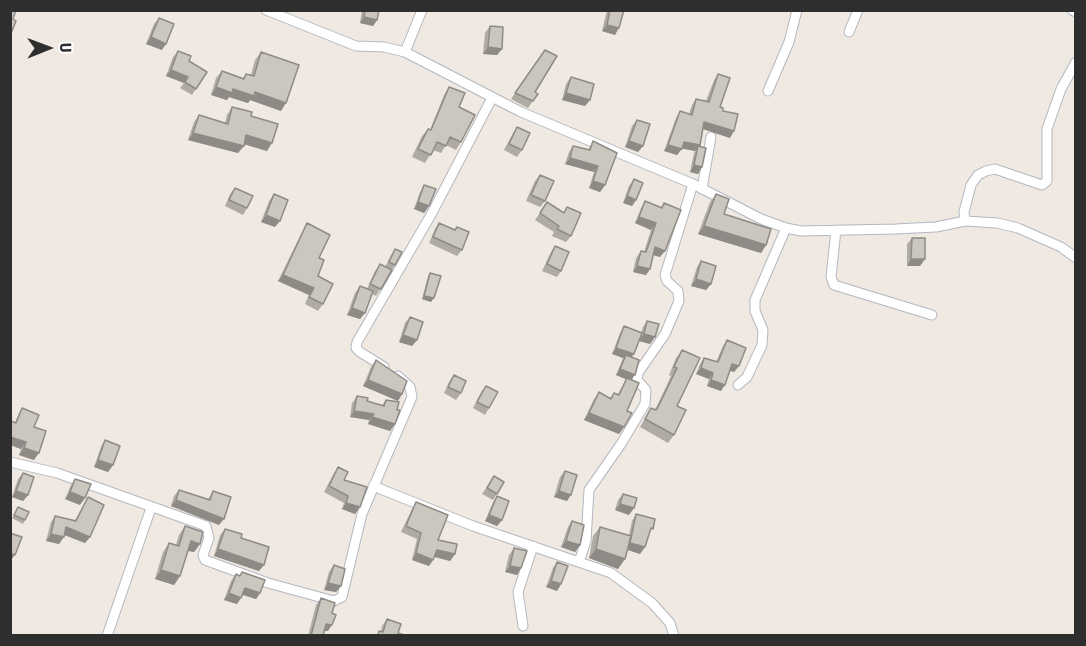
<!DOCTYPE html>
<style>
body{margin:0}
#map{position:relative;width:1086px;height:646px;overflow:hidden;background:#efe9e1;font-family:"Asap Condensed",sans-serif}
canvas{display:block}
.frame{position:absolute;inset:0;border:12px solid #2e2e2e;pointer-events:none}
.north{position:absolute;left:18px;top:18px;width:60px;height:60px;-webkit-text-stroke:4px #fff;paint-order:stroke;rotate:89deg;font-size:16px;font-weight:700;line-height:24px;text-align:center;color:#2e2e2e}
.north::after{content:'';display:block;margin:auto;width:21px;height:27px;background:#2e2e2e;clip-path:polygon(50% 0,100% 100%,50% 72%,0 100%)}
</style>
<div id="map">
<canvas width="1086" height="646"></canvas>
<div class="frame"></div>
<div class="north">U</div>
</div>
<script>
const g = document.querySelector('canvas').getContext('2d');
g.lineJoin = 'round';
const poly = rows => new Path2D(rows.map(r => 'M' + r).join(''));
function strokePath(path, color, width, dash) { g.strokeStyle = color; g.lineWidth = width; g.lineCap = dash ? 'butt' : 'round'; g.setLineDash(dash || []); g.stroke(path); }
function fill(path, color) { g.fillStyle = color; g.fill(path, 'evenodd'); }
const minor = poly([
 [266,10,356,46,384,47,405,52,521,112,693,184,761,219,786,228,801,231,895,229,936,227,965,221],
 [1072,10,1076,12],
 [849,32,858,10],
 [405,52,422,10],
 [1076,62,1061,89,1047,129,1047,181,1042,185,995,169,986,171,978,175,971,185,964,212,965,221,997,223,1018,228,1061,247,1076,258],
 [768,91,789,42,797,10],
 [702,189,711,137],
 [836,230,831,277,834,285,932,315],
 [384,367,360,352,356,348,357,342,432,213,492,98],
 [738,385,747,377,762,345,763,330,755,311,755,300,786,228],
 [10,462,57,473,206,526,209,538,203,555,205,560,268,583,334,601,342,597,362,514,412,397,410,387,398,376],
 [373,486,473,526,611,573,652,603,670,623,674,636],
 [579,562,586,541,589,490,621,444,645,404,646,390,637,380,638,373,665,334,679,301,678,291,667,281,665,275,693,184],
 [523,626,518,592,533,546],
 [107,636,151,508]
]);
const wall = poly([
 [362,10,379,10,377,20,373,26,360,23],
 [607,10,624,10,615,35,602,31],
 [159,18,162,50,146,44,154,24],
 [490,26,502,49,497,55,483,54,485,33],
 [545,50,535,92,538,94,528,108,511,99],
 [178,51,189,61,207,72,192,95,180,88,184,83,166,76,173,57],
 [261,52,281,111,250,100,248,103,229,97,227,100,211,95,216,78,222,71,243,78,246,74,251,75,255,60],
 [718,74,720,107,723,111,730,138,703,129,699,146,702,167,698,174,690,172,694,153,695,151,682,148,677,155,664,151,676,118,680,111,689,114,692,105,696,99,706,101,714,80],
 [571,77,590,100,585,106,562,100,566,84],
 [449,87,459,107,461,142,456,150,446,145,441,153,433,150,425,163,412,157,422,136,428,129,430,130,444,95],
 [232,107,251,116,267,151,244,144,238,153,188,140,194,122,199,115,225,123,227,115],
 [637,120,643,146,638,152,625,147,632,126],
 [517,127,522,150,517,157,504,150,513,133],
 [593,141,605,185,600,192,589,188,594,172,565,164,569,152,573,146,588,150],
 [540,175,545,201,540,207,526,201,535,181],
 [634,179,636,200,632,206,623,203,629,186],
 [424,185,429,206,424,213,414,209,420,192],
 [235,188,247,208,243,215,225,206,230,194],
 [274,194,275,227,261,222,269,201],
 [716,194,724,214,766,245,761,253,698,234,710,202],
 [645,201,661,207,664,203,660,257,653,255,650,269,646,275,633,272,636,258,641,251,644,252,651,230,635,223,641,208],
 [547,202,563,213,567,207,571,236,566,242,552,236,554,232,535,220],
 [307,223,319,258,318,276,323,304,318,311,305,304,309,295,278,281,303,230],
 [439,223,455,230,457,227,462,250,457,256,429,243,435,229],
 [912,238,925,259,920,266,907,266,907,244],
 [555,246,561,271,557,277,542,271,551,252],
 [395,249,395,265,376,296,372,294,360,319,347,315,355,293,360,286,367,289,375,271,380,264,385,267,391,255],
 [701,261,711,284,706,290,691,286,697,267],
 [430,273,431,302,422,299,428,276],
 [410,317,417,340,412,346,399,342,405,323],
 [647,321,655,337,650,344,639,341,631,357,632,380,624,427,619,434,584,420,594,399,599,392,610,398,614,393,618,394,626,379,616,375,623,358,612,354,620,333,624,326,641,333,643,327],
 [727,340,739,366,734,372,730,371,721,391,707,386,709,379,696,374,700,364,704,358,716,362,723,346],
 [682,350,674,435,668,443,640,427,651,408,655,410,671,376,669,375,676,358],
 [376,360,402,394,398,401,363,386,371,367],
 [454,375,461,393,456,400,444,393,449,382],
 [486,386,489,408,485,415,473,408,481,392],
 [357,396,367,401,382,405,386,400,397,410,395,424,390,431,368,424,369,420,350,417,352,403],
 [22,408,34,427,34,460,19,455,21,449,10,445,10,421,15,423,18,415],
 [105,440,113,465,108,472,94,467,101,447],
 [338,467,344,480,355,514,342,509,344,503,324,492,334,473],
 [565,471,567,501,554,497,560,477],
 [23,473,28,495,23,501,12,497,18,479],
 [494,476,504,482,493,500,482,494],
 [75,479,80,505,65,499,71,485],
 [179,490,208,499,213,491,219,525,171,506,174,496],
 [623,494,629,515,615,510,618,500],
 [497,496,502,520,497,526,485,521,493,502],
 [88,497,90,537,85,543,64,535,59,544,46,541,51,522,55,516,75,520],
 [416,502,438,540,455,554,450,561,434,557,429,566,412,560,417,539,401,532,412,509],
 [18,507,25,520,23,524,12,518],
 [636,514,649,534,645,547,640,554,628,550,618,569,589,558,593,536,600,527,629,535,632,521],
 [572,521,580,545,575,552,561,547,568,527],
 [185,526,200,544,194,552,188,551,180,576,174,585,155,579,163,552,169,543,176,545,179,535],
 [225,529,241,538,259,571,214,556,220,535],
 [514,548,521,568,517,575,505,572,509,555],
 [557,562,561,584,557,591,546,587,553,568],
 [334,565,341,586,336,592,324,590,329,572],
 [242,572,260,593,256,599,242,595,237,604,224,600,231,581,236,574,239,576],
 [321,598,332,613,328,631,324,631,323,636,308,636,316,605],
 [387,619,398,633,407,636,376,636,379,631,381,631,382,626]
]);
const shadedWall = poly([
 [364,17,377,20,373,26,360,23],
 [607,25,619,28,615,35,602,31],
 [151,37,166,44,162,50,146,44],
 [488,47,502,49,497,55,483,54],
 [171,70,188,77,184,83,166,76],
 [216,87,255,92,286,103,281,111,250,100,248,103,229,97,227,100,211,95],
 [566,93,590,100,585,106,562,100],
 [704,122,734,131,730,138,700,128],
 [193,133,244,146,238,153,188,140],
 [246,135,272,143,267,151,240,143],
 [629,141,643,146,638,152,625,147],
 [684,142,700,145,695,151,679,148],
 [668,145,682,149,677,155,664,151],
 [570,158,598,166,594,172,565,164],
 [694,165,702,167,698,174,690,172],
 [593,181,605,185,600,192,589,188],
 [627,196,636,200,632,206,623,203],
 [418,202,429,206,424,213,414,209],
 [266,215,280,221,275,227,261,222],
 [639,217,656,223,651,230,635,223],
 [704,226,766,245,761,253,698,234],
 [655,247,665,251,660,257,650,254],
 [911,259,925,259,920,266,907,266],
 [637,266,650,269,646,275,633,272],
 [283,275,314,288,309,295,278,281],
 [696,279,711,284,706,290,691,286],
 [424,296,434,298,431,302,422,299],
 [352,308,365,313,360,319,347,315],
 [644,334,655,337,650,344,639,341],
 [403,335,417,340,412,346,399,342],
 [616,348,634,354,629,361,626,355,623,358,612,354],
 [732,364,739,366,734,372,728,370],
 [701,368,713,373,709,379,696,374],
 [620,369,635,375,630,381,616,375],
 [368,380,402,394,398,401,363,386],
 [711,380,725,385,721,391,707,386],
 [354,411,374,414,369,420,350,417],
 [589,413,624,427,619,434,584,420],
 [372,417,395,424,390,431,368,424],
 [10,437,26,442,21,449,10,445],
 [24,448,39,453,34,460,19,455],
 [98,460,113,465,108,472,94,467],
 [16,491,28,495,23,501,12,497],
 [559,491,571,495,567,501,554,497],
 [70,492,85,498,80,505,65,499],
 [176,500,224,519,219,525,171,506],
 [346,503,360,507,355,514,342,509],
 [620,504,634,508,629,515,615,510],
 [489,515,502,520,497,526,485,521],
 [66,527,90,537,85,543,62,534],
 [51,534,64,537,59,544,46,541],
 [191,541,200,544,194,552,185,550],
 [566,541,580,545,575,552,561,547],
 [630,543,645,547,640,554,625,549],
 [218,549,264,565,259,571,214,556],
 [596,549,625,559,618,569,589,558],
 [437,550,455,554,450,561,432,556],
 [10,553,15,555,10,561],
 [416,553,433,560,429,566,412,560],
 [510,566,521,568,517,575,505,572],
 [161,570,180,576,174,585,155,579],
 [551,581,561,584,557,591,546,587],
 [328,583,341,586,336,592,324,590],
 [245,588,260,593,256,599,241,594],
 [229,593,241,598,237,604,224,600],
 [326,624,332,625,328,631,322,631]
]);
const building = poly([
 [10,10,16,10,13,19,16,21,10,36,10,10],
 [365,10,379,10,377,20,364,17,365,10],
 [610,10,624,10,619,28,607,25,610,10],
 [159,18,174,24,166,44,151,37,159,18],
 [490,26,503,27,502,49,488,47,490,26],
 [545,50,557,56,535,92,538,94,533,101,515,93,545,50],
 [178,51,191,56,189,61,207,72,196,89,185,82,188,77,171,70,178,51],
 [261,52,299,65,286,103,255,92,254,96,233,89,232,93,216,87,222,71,244,79,246,74,254,76,261,52],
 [718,74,730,78,720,107,723,108,723,111,738,114,734,131,704,122,700,145,684,142,682,149,668,145,680,111,692,115,696,99,709,102,718,74],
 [571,77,594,84,590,100,566,93,571,77],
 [449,87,465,93,459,107,475,115,461,142,450,137,446,146,437,142,431,155,418,149,428,129,431,130,449,87],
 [232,107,252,112,251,116,278,124,272,143,246,135,244,146,193,133,199,115,228,124,232,107],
 [637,120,650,124,643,146,629,141,637,120],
 [517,127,530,133,522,150,509,144,517,127],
 [593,141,617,153,605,185,593,181,598,166,570,158,573,146,590,150,593,141],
 [698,146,706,148,702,167,694,165,698,146],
 [540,175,554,181,545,201,531,195,540,175],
 [634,179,643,183,636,200,627,196,634,179],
 [424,185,436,189,429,206,418,202,424,185],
 [235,188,253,196,247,208,229,200,235,188],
 [274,194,288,200,280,221,266,215,274,194],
 [716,194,729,199,724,214,771,229,766,245,704,226,716,194],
 [645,201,662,208,664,203,681,210,665,251,655,247,650,269,637,266,641,251,646,252,656,223,639,217,645,201],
 [547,202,564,213,567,207,581,213,571,236,557,229,559,226,540,213,547,202],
 [307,223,330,235,319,258,324,260,318,276,333,284,323,304,309,297,314,288,283,275,307,223],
 [439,223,455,230,457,227,469,232,462,250,433,237,439,223],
 [912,238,925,238,925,259,911,259,912,238],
 [555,246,569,252,561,271,547,264,555,246],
 [395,249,402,252,395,265,389,262,395,249],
 [701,261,716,266,711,284,696,279,701,261],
 [380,264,392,270,381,289,370,284,380,264],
 [430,273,441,276,434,298,424,296,430,273],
 [360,286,373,291,365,313,352,308,360,286],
 [410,317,423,322,417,340,403,335,410,317],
 [647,321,659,324,655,337,644,334,647,321],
 [624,326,642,333,634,354,616,348,624,326],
 [727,340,746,348,739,366,732,364,725,385,711,380,713,373,701,368,704,358,718,362,727,340],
 [682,350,700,358,677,406,686,410,674,435,645,419,651,408,656,410,659,405,677,368,674,367,682,350],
 [626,355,639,360,635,375,620,369,626,355],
 [376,360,407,381,402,394,368,380,376,360],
 [454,375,466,381,461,393,448,387,454,375],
 [627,378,639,383,627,411,632,413,624,427,589,413,599,392,611,399,614,393,619,395,627,378],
 [486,386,498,392,489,408,477,402,486,386],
 [357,396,368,398,367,401,384,406,386,400,399,402,397,410,400,410,395,424,372,417,374,414,354,411,357,396],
 [22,408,39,415,34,427,46,431,39,453,24,448,26,442,10,437,11,421,16,423,22,408],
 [105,440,120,446,113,465,98,460,105,440],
 [338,467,348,472,344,480,367,487,360,507,346,503,348,496,329,486,338,467],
 [565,471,577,475,571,495,559,491,565,471],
 [23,473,34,477,28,495,16,491,23,473],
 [494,476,504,482,497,494,487,488,494,476],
 [75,479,91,484,85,498,70,492,75,479],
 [179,490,210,500,213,491,231,497,224,519,176,500,179,490],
 [623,494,637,498,634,508,620,504,623,494],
 [497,496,509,501,502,520,489,515,497,496],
 [88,497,104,505,90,537,66,527,64,537,51,534,55,516,76,521,88,497],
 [416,502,448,515,438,540,457,544,455,554,437,550,433,560,416,553,421,533,406,526,416,502],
 [18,507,29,512,25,520,14,515,18,507],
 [636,514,655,519,653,529,651,528,645,547,630,543,636,514],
 [572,521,584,525,580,545,566,541,572,521],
 [185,526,203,532,200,544,191,541,180,576,161,570,169,543,179,546,185,526],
 [600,527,631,536,625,559,596,549,600,527],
 [225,529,242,534,241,538,269,547,264,565,218,549,225,529],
 [10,533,22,537,15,555,10,553,10,533],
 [514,548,527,551,521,568,510,566,514,548],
 [557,562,568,566,561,584,551,581,557,562],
 [334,565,345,569,341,586,328,583,334,565],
 [242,572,265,580,260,593,245,588,241,598,229,593,236,574,240,576,242,572],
 [321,598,335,603,332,613,336,615,332,625,326,624,323,636,311,636,321,598],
 [387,619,401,624,398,633,407,636,378,636,379,631,383,632,387,619]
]);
strokePath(minor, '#b4b7c1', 11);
strokePath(minor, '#fff', 9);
fill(wall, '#afaba4');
fill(shadedWall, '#8e8b86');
fill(building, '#cbc7bf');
strokePath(building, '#8e8b86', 1.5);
</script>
